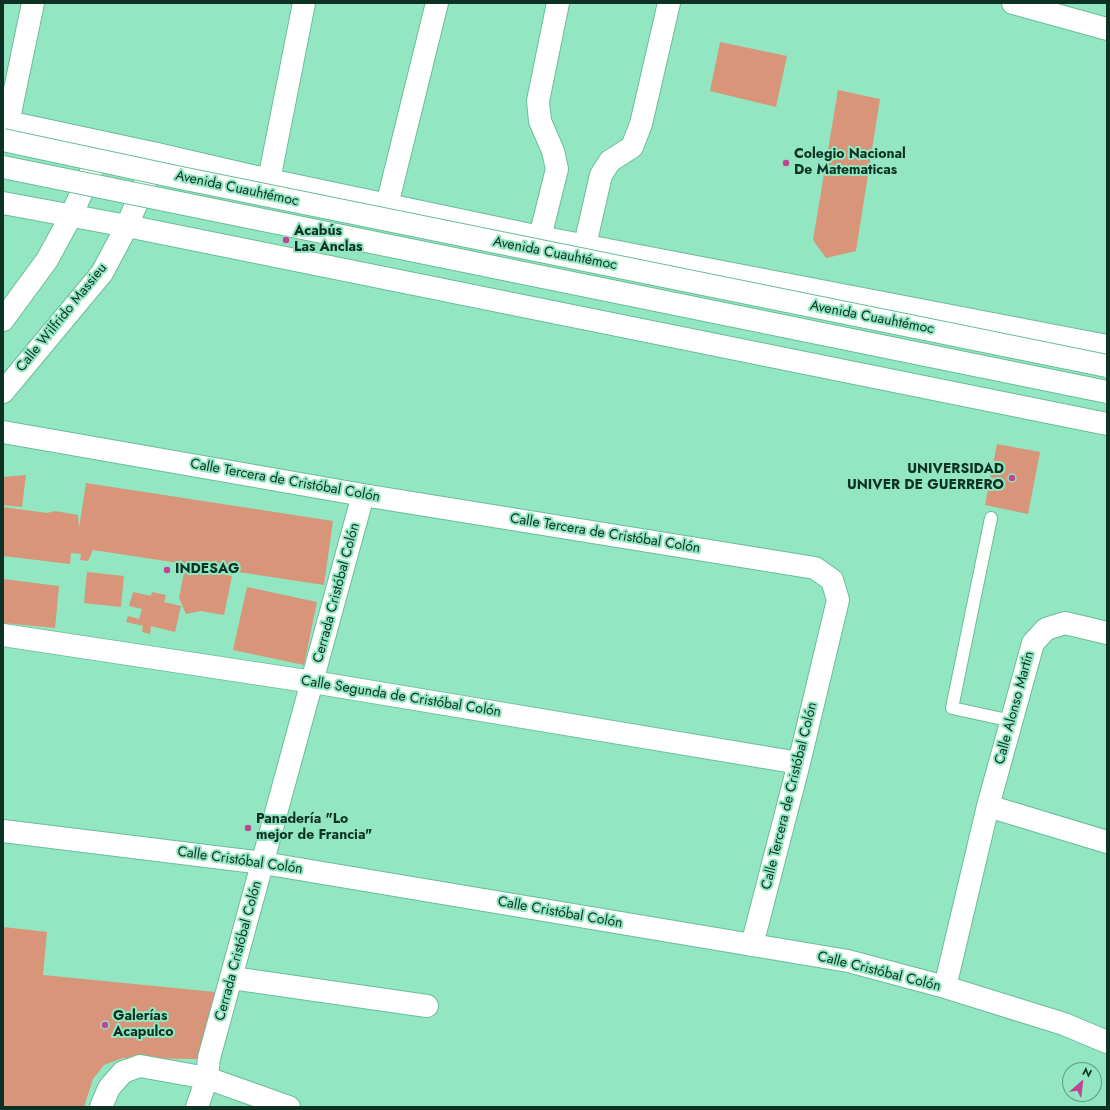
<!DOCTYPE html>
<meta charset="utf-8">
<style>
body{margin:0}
#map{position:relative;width:1110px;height:1110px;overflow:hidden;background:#92e6c1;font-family:Jost,sans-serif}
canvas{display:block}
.frame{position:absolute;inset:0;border:4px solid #0d3123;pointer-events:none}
.north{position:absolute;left:1062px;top:1062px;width:40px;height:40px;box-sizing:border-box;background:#92e6c1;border:1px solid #5d9e82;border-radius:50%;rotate:28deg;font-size:11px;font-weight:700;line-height:16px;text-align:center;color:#0d3123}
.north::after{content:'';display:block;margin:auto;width:14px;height:18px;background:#c04494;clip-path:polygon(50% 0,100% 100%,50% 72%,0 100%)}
</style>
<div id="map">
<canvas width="1110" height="1110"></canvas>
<div class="frame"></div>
<div class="north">N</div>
</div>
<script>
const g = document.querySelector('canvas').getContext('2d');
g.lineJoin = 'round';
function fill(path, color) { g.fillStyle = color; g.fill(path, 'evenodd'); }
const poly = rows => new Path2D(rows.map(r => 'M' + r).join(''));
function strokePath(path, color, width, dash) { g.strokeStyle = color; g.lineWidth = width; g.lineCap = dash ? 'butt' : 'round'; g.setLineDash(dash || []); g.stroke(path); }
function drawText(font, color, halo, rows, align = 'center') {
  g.font = font + ' Jost,sans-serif'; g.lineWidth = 4; g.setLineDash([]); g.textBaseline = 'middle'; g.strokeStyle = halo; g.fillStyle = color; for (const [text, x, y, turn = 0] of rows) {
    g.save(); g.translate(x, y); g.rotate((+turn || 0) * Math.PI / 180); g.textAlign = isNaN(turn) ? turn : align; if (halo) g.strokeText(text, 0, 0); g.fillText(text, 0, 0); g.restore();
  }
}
const building = poly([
 [720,42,787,56,776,107,710,91],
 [838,90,880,99,856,251,826,258,813,240],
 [997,444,1040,452,1028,514,985,505],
 [26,475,22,507,3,505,3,477],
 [86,483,333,521,324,585,93,550,88,561,80,560,81,554,71,553,70,564,3,556,3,507,47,513,55,511,78,515,79,528],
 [185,567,232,576,224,615,201,611,186,614,179,598],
 [87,572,124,576,121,607,84,603],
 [3,579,59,586,55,628,3,623],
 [247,587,317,602,304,665,233,650],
 [133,592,151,596,152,592,166,595,164,602,181,606,175,632,151,626,150,634,142,632,143,626,126,622,128,616,139,619,142,609,129,606],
 [3,927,47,932,43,975,215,992,197,1059,123,1058,104,1065,93,1079,84,1107,3,1107]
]);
const service = poly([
 [991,518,952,708,1012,721]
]);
const minor = poly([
 [1013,3,1107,29],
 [8,123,33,3],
 [269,180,304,3],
 [387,205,437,3],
 [540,237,557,169,553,151,540,121,538,101,558,3],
 [585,245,601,175,610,161,632,147,641,124,669,3],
 [3,432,363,495,815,568,832,580,838,600,799,763,752,945],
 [3,635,313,682,799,763],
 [988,806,1107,842],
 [3,831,263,863,848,961,945,987,1064,1024,1107,1042],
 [232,978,427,1006],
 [945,987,988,806,1033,643,1046,629,1065,623,1107,633],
 [101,1107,109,1088,123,1072,140,1066,207,1078,289,1107],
 [197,1107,207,1078,209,1058,363,495]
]);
const tertiary = poly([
 [3,121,157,154,269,180,540,237,1107,346],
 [3,203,127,226,1107,424]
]);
const secondary = poly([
 [3,320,47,260,71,216,104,143],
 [3,392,102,273,127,226,157,154]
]);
const primaryBridge = poly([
 [3,140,181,178,1107,366],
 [3,167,1107,392]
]);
const markers = [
 [786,163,4,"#c04494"],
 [286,240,4,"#c04494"],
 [1012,478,4,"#c04494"],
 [167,570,4,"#c04494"],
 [248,828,4,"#c04494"],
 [105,1025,4,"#c04494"]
];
const poiNames = [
 ["Colegio Nacional",794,155],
 ["De Matematicas",794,171],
 ["Acabús",294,232],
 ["Las Anclas",294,248],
 ["UNIVERSIDAD",1004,470,"right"],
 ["UNIVER DE GUERRERO",1004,486,"right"],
 ["INDESAG",175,570],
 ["Panadería \"Lo",256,820],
 ["mejor de Francia\"",256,836],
 ["Galerías",113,1017],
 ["Acapulco",113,1033]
];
const streetNames = [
 ["Avenida Cuauhtémoc",237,189,12],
 ["Avenida Cuauhtémoc",555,254,11],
 ["Calle Wilfrido Massieu",62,318,-51],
 ["Avenida Cuauhtémoc",872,318,11],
 ["Calle Tercera de Cristóbal Colón",285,481,10],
 ["Calle Tercera de Cristóbal Colón",605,534,9],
 ["Cerrada Cristóbal Colón",337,593,-75],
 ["Calle Segunda de Cristóbal Colón",401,697,9],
 ["Calle Alonso Martín",1015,708,-75],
 ["Calle Tercera de Cristóbal Colón",790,796,-76],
 ["Calle Cristóbal Colón",240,861,8],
 ["Calle Cristóbal Colón",560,913,10],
 ["Cerrada Cristóbal Colón",239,951,-75],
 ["Calle Cristóbal Colón",879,972,14]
];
fill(building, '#d89579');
strokePath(service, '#6abd99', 14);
strokePath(minor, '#6abd99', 24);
strokePath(tertiary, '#6abd99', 24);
strokePath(secondary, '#6abd99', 24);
strokePath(service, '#fff', 12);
strokePath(minor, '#fff', 22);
strokePath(tertiary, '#fff', 22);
strokePath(secondary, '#fff', 22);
strokePath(primaryBridge, '#6abd99', 24, []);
strokePath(primaryBridge, '#fff', 22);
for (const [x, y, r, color] of markers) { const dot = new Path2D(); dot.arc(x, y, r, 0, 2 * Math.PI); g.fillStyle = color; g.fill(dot); strokePath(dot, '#92e6c1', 1.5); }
drawText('bold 14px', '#0d3123', '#92e6c1', poiNames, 'left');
drawText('14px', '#0d3123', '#92e6c1', streetNames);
</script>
